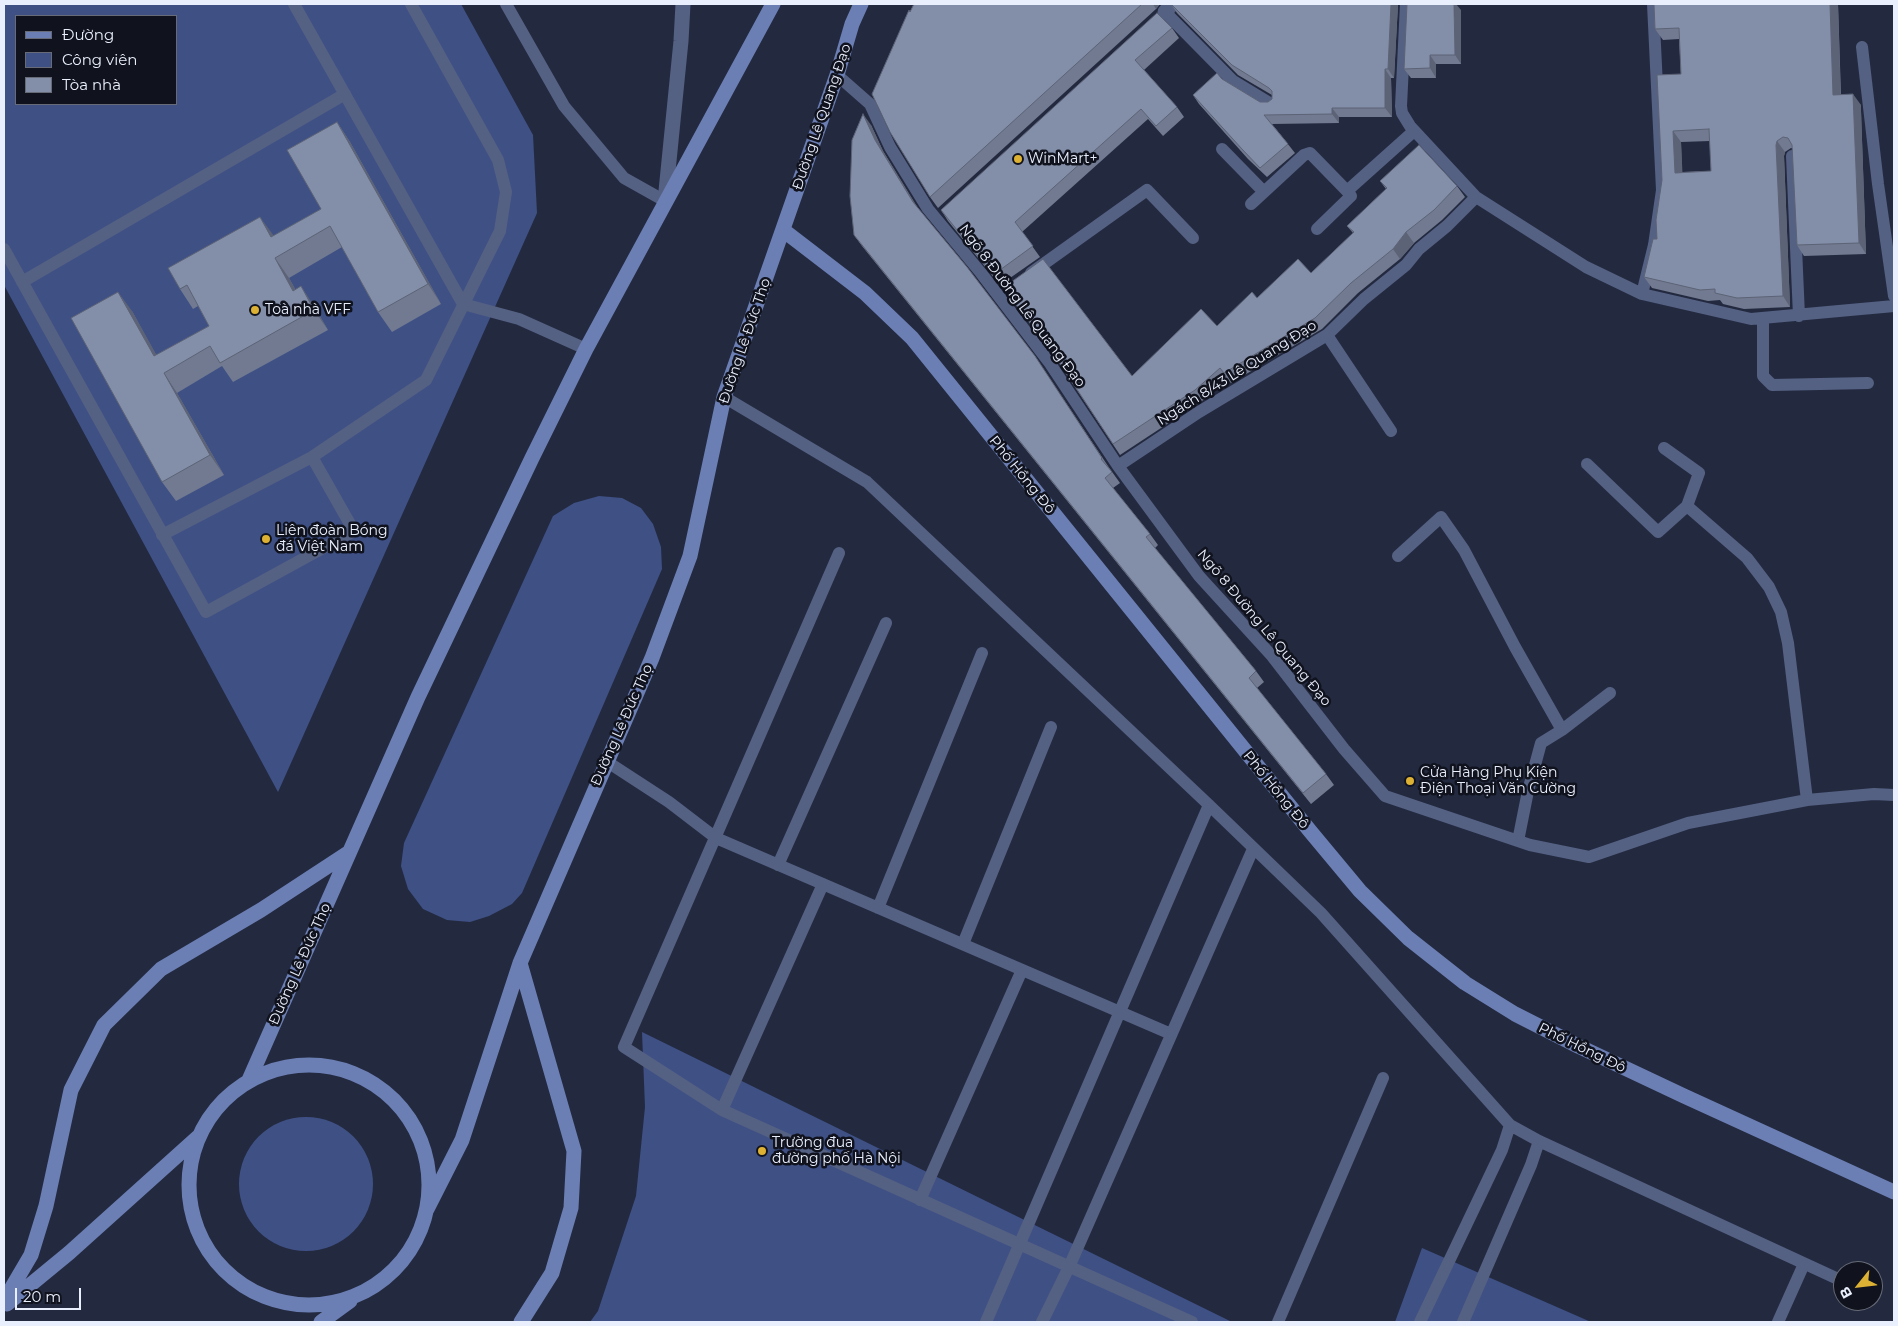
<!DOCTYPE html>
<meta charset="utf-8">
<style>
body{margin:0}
#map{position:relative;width:1898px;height:1326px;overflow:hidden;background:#232a40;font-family:Montserrat,sans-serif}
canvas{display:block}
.frame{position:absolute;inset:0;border:5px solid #eaeffe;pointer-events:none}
.legend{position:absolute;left:15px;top:15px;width:162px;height:90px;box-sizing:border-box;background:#10131d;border:1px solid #676b77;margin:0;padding:6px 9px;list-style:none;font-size:15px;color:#eaeffe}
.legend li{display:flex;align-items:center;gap:10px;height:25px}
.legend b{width:25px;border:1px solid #676b77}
.north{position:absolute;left:1833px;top:1261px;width:50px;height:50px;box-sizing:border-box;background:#10131d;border:1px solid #676b77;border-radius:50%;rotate:241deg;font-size:14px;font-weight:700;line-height:20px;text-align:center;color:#eaeffe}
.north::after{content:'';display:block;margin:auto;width:18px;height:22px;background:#ddb133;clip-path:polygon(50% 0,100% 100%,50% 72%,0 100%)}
.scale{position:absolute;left:15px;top:1288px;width:66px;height:22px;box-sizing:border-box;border:2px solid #eaeffe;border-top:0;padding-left:6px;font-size:15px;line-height:18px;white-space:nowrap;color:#eaeffe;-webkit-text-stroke:4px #10131d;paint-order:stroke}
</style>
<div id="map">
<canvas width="1898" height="1326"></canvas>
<div class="frame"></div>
<ul class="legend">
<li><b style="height:6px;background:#6c7fb4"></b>Đường</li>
<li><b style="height:14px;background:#3f5085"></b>Công viên</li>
<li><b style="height:14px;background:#838ea8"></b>Tòa nhà</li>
</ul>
<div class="north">B</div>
<div class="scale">20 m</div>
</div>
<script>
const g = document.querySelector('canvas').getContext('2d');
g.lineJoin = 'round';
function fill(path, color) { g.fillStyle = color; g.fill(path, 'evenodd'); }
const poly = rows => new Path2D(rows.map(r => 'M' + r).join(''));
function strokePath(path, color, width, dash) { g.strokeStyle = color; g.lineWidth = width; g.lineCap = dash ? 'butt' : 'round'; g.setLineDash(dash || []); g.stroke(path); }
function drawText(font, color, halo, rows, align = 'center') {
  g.font = font + ' Montserrat,sans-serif'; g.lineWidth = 5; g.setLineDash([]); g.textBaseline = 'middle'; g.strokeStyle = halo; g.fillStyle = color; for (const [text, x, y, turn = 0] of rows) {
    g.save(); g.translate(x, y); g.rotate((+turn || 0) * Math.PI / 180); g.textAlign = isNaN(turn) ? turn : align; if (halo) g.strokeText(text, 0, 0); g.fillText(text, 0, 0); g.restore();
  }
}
const green = poly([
 [4,4,461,4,533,135,537,213,278,792,4,285],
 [16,16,176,16,176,104,16,104],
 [599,496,622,498,641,508,653,524,661,547,662,569,522,893,512,904,489,916,470,922,447,920,423,909,408,889,401,866,404,843,553,516,574,503],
 [642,1032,1232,1322,590,1322,598,1311,636,1196,645,1107],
 '239 1184a67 67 0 1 1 134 0a67 67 0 1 1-134 0Z',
 [1422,1248,1591,1322,1395,1322]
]);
const lane = poly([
 [294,4,463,304,519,319,586,349],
 [506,4,564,106,624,178,665,201],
 [1406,4,1401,106,1402,113,1410,126,1476,197,1586,267,1642,294,1751,319,1894,306],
 [1165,12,1233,81,1271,104],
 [1862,47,1878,184,1894,296],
 [837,75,870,104,890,147,928,209,981,273,1049,362,1118,466,1199,576,1272,656,1344,749,1385,796,1530,845,1589,857,1688,823,1807,800,1874,794,1894,795],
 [1222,149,1264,192,1304,155,1310,153,1347,191,1414,131],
 [1792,156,1799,316],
 [1251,204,1264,192],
 [1317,229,1351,196,1347,191],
 [4,249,206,612,354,531,312,457],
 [1031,273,1147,190,1193,238],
 [22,282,345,94],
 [1642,294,1654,245,1662,190,1653,4],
 [1763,318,1763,376,1772,385,1868,383],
 [1327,335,1391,431],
 [724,397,867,482,1209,805,1321,913,1510,1125,1539,1141,1838,1279],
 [1664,448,1699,473,1687,506],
 [1587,464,1658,532,1687,506,1747,558,1769,587,1781,612,1788,643,1807,800],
 [1118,466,1199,412,1327,335,1364,299,1406,265,1419,249,1447,226,1476,197],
 [162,535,312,457,426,380,500,231,506,192,498,160,411,4],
 [839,553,624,1047,722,1110,1192,1322],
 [1398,556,1441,517,1464,550,1515,647,1562,730,1541,743,1528,791,1518,841],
 [1562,730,1610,693],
 [606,761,669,802,716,838,1171,1034],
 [778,865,886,623],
 [878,908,982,653],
 [963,944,1051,727],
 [722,1110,823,884],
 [920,1200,1022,970],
 [986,1322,1209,805],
 [1042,1322,1069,1267,1253,849],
 [1278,1322,1383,1078],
 [1420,1322,1502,1150,1510,1125],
 [1463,1322,1531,1165,1539,1141],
 [1778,1322,1804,1264]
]);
const street = poly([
 [1165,12,1172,4],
 [665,201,681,41,683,4]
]);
const secondary = poly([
 [783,230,865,293,912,338,1310,831,1360,891,1408,938,1465,983,1515,1014,1578,1046,1684,1096,1894,1192],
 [520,963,574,1151,571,1208,552,1273,521,1322],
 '189 1185a120 120 0 1 1 240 0a120 120 0 1 1-240 0Z',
 [249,1080,418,697,532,458,586,349,773,4],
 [427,1209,462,1140,520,963,652,658,690,556,724,397,837,75,852,24,861,4],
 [4,1301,31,1255,46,1206,71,1090,104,1025,161,969,261,910,348,853],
 [7,1304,69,1253,198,1137],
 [321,1322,350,1301]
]);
const wall = poly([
 [914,4,1160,4,1156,9,938,208,930,197,910,12],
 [1171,4,1398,4,1394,78,1391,78,1392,117,1339,117,1339,123,1272,124,1295,153,1267,177,1248,159,1199,104,1193,95,1222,79,1260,102,1268,102,1272,99,1272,95,1238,75,1177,13],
 [1654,4,1838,4,1841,95,1861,105,1861,111,1866,254,1804,256,1797,245,1793,148,1791,148,1785,152,1784,156,1790,307,1744,309,1723,304,1720,300,1708,301,1652,288,1644,277,1657,239,1681,74,1679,39,1663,40,1655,29],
 [1710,141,1711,171,1682,172,1681,142],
 [1461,10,1461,64,1436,64,1436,78,1411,78,1404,69],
 [1172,28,1179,38,1144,70,1177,107,1184,117,1163,136,1148,119,1022,232,1040,257,1000,285,948,221,941,210],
 [337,122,350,142,441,304,392,332,378,312,342,247,289,278,295,289,314,306,328,330,233,382,222,366,177,393,224,475,176,501,162,482,132,311,156,355,209,326,198,306,193,309,180,289,321,209],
 [871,125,883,151,917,207,1042,367,1110,469,1120,483,1113,488,1150,534,1158,545,1155,548,1256,671,1264,682,1257,688,1326,774,1334,785,1311,804,862,246,854,235],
 [1380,181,1457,186,1465,197,1442,220,1414,243,1400,259,1358,293,1322,329,1231,383,1227,379,1202,401,1120,455,1053,354,1003,288,1132,376,1217,326,1257,298,1311,273,1353,233,1347,226,1386,189]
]);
const shadedWall = poly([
 [1153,4,1160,4,1156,9],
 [1391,4,1398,4,1394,78,1388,69],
 [1454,4,1456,4,1461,10,1461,64,1455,55],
 [1830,4,1838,4,1841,106,1833,95],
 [1430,55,1436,64,1436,78,1430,68],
 [1385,69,1391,78,1392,117,1385,108],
 [1853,94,1861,105,1861,111,1866,254,1859,243],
 [1332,108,1339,117,1339,123,1332,114],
 [863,114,871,125,883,151,921,213,913,202,875,140],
 [337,122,350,142,441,304,428,284],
 [1673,131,1681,142,1683,184,1675,173],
 [1777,141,1785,152,1784,156,1790,307,1783,296,1776,145],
 [260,217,274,236,271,237],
 [1406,232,1414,243,1400,259,1393,249],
 [275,258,289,278,307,310,293,291],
 [301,286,314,306,328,330,314,310],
 [118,292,132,311,166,372,154,356],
 [164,373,177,393,224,475,210,455]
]);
const building = poly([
 [914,4,1142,4,930,197,890,132,872,94,909,10,910,12,914,4],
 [1171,4,1391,4,1388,69,1385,69,1385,108,1332,108,1332,114,1264,115,1288,144,1260,168,1242,149,1193,95,1217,73,1222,79,1260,102,1268,102,1272,99,1272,91,1269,88,1232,65,1171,4],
 [1407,4,1454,4,1455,55,1430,55,1430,68,1404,69,1407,4],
 [1654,4,1830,4,1833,95,1853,94,1859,243,1797,245,1792,145,1788,138,1783,137,1777,141,1776,145,1783,296,1737,298,1715,293,1715,289,1700,290,1644,277,1653,239,1657,239,1656,220,1662,180,1657,75,1681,74,1679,28,1655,29,1654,4],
 [1709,129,1711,171,1675,173,1673,131,1709,129],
 [1157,13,1172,28,1135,60,1177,107,1156,126,1141,109,1015,222,1033,246,993,275,941,210,1157,13],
 [863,114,875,140,913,202,967,267,1035,356,1102,458,1101,459,1112,472,1105,478,1150,534,1146,537,1256,671,1249,678,1326,774,1303,793,854,235,850,196,852,140,863,114],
 [337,122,428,284,378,312,330,226,275,258,293,291,301,286,314,310,220,363,210,346,164,373,210,455,162,482,71,318,118,292,154,356,209,326,187,285,180,289,168,268,260,217,271,237,321,209,287,150,337,122],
 [1419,145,1457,186,1434,210,1406,232,1393,249,1351,283,1315,318,1224,373,1220,368,1195,390,1113,444,1049,347,1003,288,1043,259,1132,376,1201,309,1217,326,1252,292,1257,298,1298,259,1311,273,1354,232,1347,226,1387,188,1380,181,1419,145]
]);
const markers = [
 [1018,159,5,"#ddb133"],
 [255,310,5,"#ddb133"],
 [266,539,5,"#ddb133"],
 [1410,781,5,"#ddb133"],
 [762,1151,5,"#ddb133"]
];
const streetNames = [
 ["Đường Lê Quang Đạo",822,117,-71],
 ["Ngõ 8 Đường Lê Quang Đạo",1022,306,53],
 ["Đường Lê Đức Thọ",745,341,-71],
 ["Ngách 8/43 Lê Quang Đạo",1237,373,-32],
 ["Phố Hồng Đô",1022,475,51],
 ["Ngõ 8 Đường Lê Quang Đạo",1264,628,50],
 ["Đường Lê Đức Thọ",622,725,-66],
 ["Phố Hồng Đô",1276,790,51],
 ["Đường Lê Đức Thọ",300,964,-66],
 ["Phố Hồng Đô",1582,1048,26]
];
const poiNames = [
 ["WinMart+",1028,159],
 ["Toà nhà VFF",265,310],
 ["Liên đoàn Bóng",276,531],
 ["đá Việt Nam",276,547],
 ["Cửa Hàng Phụ Kiện",1420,773],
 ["Điện Thoại Văn Cường",1420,789],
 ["Trường đua",772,1143],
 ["đường phố Hà Nội",772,1159]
];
fill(green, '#3f5085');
strokePath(lane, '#556183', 12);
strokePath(street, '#556183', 15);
strokePath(secondary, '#6c7fb4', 15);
fill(wall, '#717a90');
fill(shadedWall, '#5c6376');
fill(building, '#838ea8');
strokePath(building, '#5c6376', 1);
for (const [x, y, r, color] of markers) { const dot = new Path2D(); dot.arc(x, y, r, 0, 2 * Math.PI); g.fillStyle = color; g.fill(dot); strokePath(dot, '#10131d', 2); }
drawText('14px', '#eaeffe', '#10131d', streetNames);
drawText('14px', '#eaeffe', '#10131d', poiNames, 'left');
</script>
